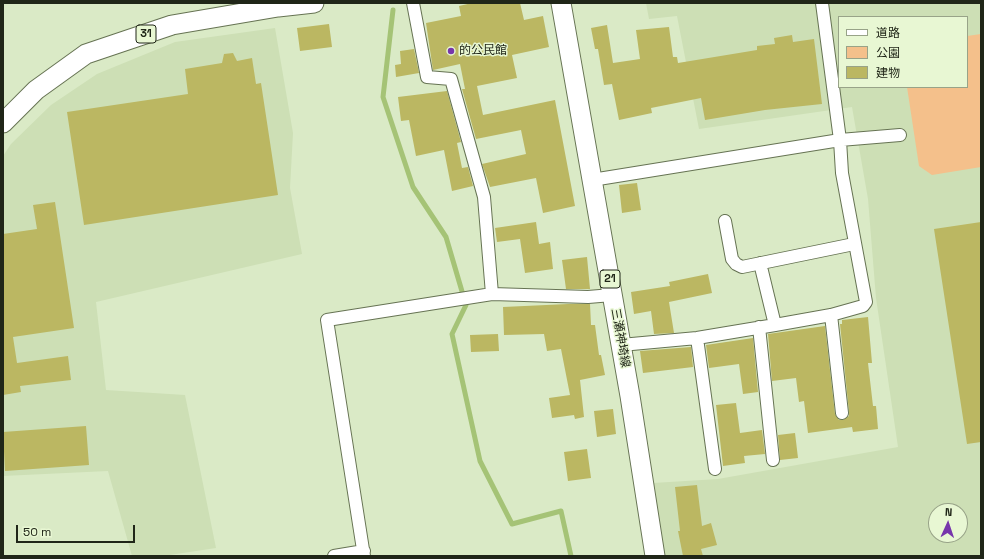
<!DOCTYPE html>
<meta charset="utf-8">
<style>
body{margin:0}
#map{position:relative;width:984px;height:559px;overflow:hidden;background:#daeac6;font-family:"Space Grotesk","Noto Sans JP",sans-serif}
canvas{display:block}
.frame{position:absolute;inset:0;border:4px solid #202618;pointer-events:none}
.legend{position:absolute;left:838px;top:16px;width:130px;height:72px;box-sizing:border-box;background:#e8f7d3;border:1px solid #98a388;margin:0;padding:5px 7px;list-style:none;font-size:12px;color:#202618}
.legend li{display:flex;align-items:center;gap:8px;height:20px}
.legend b{width:20px;border:1px solid #98a388}
.north{position:absolute;left:928px;top:503px;width:40px;height:40px;box-sizing:border-box;background:#e8f7d3;border:1px solid #98a388;border-radius:50%;rotate:3deg;font-size:11px;font-weight:700;line-height:16px;text-align:center;color:#202618}
.north::after{content:'';display:block;margin:auto;width:14px;height:18px;background:#7736ab;clip-path:polygon(50% 0,100% 100%,50% 72%,0 100%)}
.scale{position:absolute;left:16px;top:525px;width:119px;height:18px;box-sizing:border-box;border:2px solid #202618;border-top:0;padding-left:5px;font-size:12px;line-height:14px;white-space:nowrap;color:#202618;-webkit-text-stroke:3px #e8f7d3;paint-order:stroke}
</style>
<div id="map">
<canvas width="984" height="559"></canvas>
<div class="frame"></div>
<ul class="legend">
<li><b style="height:5px;background:#fff"></b>道路</li>
<li><b style="height:11px;background:#f4c08b"></b>公園</li>
<li><b style="height:11px;background:#bbb762"></b>建物</li>
</ul>
<div class="north">N</div>
<div class="scale">50 m</div>
</div>
<script>
const g = document.querySelector('canvas').getContext('2d');
g.lineJoin = 'round';
function fill(path, color) { g.fillStyle = color; g.fill(path, 'evenodd'); }
const poly = rows => new Path2D(rows.map(r => 'M' + r).join(''));
function strokePath(path, color, width, dash) { g.strokeStyle = color; g.lineWidth = width; g.lineCap = dash ? 'butt' : 'round'; g.setLineDash(dash || []); g.stroke(path); }
function drawText(font, color, halo, rows, align = 'center') {
  g.font = font + ' "Space Grotesk","Noto Sans JP",sans-serif'; g.lineWidth = 3; g.setLineDash([]); g.textBaseline = 'middle'; g.strokeStyle = halo; g.fillStyle = color; for (const [text, x, y, turn = 0] of rows) {
    g.save(); g.translate(x, y); g.rotate((+turn || 0) * Math.PI / 180); g.textAlign = isNaN(turn) ? turn : align; if (halo) g.strokeText(text, 0, 0); g.fillText(text, 0, 0); g.restore();
  }
}
const built = poly([
 [646,3,981,3,981,556,665,556,653,483,718,479,898,447,876,298,868,199,852,107,699,129,677,16,649,19],
 [839,17,967,17,967,87,839,87],
 [936,511,960,511,960,535,936,535],
 [275,28,293,133,290,188,302,254,96,302,106,390,185,395,216,548,163,556,132,556,108,471,3,476,3,156,11,144,51,105,97,74,175,42]
]);
const green = poly([
 [981,34,981,167,932,175,919,166,907,87,967,87,967,36]
]);
const stream = poly([
 [393,10,383,97,413,187,446,237,466,305,452,334,480,461,512,524,561,511,571,556]
]);
const building = poly([
 [472,3,520,3,524,20,543,16,549,47,512,55,517,78,477,86,483,115,555,100,575,206,543,213,536,178,490,187,482,164,526,154,521,130,476,139,462,89,465,89,460,64,433,70,426,23,461,16,459,6],
 [329,24,332,47,300,51,297,28],
 [607,25,613,63,640,59,636,30,669,27,673,57,677,57,678,63,757,50,757,46,775,44,774,38,792,35,793,42,814,39,822,104,765,110,705,120,701,98,651,108,652,113,619,120,612,84,604,85,598,49,595,49,591,28],
 [414,49,419,73,396,77,395,65,401,64,400,51],
 [233,53,237,61,252,58,256,84,261,83,278,195,84,225,67,112,188,94,185,69,222,63,224,54],
 [447,91,461,142,457,143,462,168,468,167,473,186,452,191,444,150,416,156,409,120,401,121,398,97],
 [637,183,641,210,622,213,619,185],
 [55,202,74,328,13,337,17,363,68,356,71,380,20,386,21,392,3,395,3,234,37,229,33,205],
 [536,222,539,244,550,242,553,269,525,273,520,239,497,242,495,228],
 [981,222,981,442,967,444,934,229],
 [587,257,590,289,566,289,562,260],
 [708,274,712,293,669,302,674,333,654,334,651,311,634,314,631,292,670,286,669,282],
 [568,304,590,304,591,325,595,325,599,355,601,355,605,375,580,380,584,417,575,419,574,415,552,418,549,398,570,395,561,349,547,351,544,334,504,335,503,307],
 [868,317,872,363,868,363,873,406,876,406,878,429,853,432,852,427,808,433,804,401,799,402,796,378,772,381,768,334,825,326,835,414,839,420,843,420,849,416,849,412,840,324,842,324,842,320],
 [498,334,499,351,471,352,470,335],
 [753,338,758,392,743,394,739,364,709,368,706,345],
 [691,347,693,367,643,373,640,351],
 [736,403,740,433,762,430,765,454,744,456,745,463,723,466,716,405],
 [613,409,616,434,597,437,594,411],
 [86,426,89,465,5,471,3,432],
 [795,433,798,458,780,460,778,435],
 [587,449,591,478,568,481,564,452],
 [697,485,702,526,711,523,717,545,701,549,703,556,683,556,678,531,680,531,675,487]
]);
const minor = poly([
 [413,3,427,77,451,79,484,197,492,294],
 [592,180,840,140,900,135],
 [725,221,732,259,736,264,742,267,854,244],
 [760,263,775,325],
 [831,315,842,413],
 [759,327,773,460],
 [697,338,715,469],
 [621,345,697,338,775,325,831,315,863,306,866,302,842,173,840,140,822,3],
 [334,556,364,551],
 [364,556,327,320,492,294,588,297,612,295]
]);
const primary = poly([
 [561,3,630,396,655,556],
 [3,123,36,90,86,54,172,25,278,7,314,3]
]);
const markers = [
 [451,51,4,"#7736ab"]
];
const shields = [
 [146,34,20],
 [610,279,20]
];
const shieldNames = [
 ["31",146,34],
 ["21",610,279]
];
const poiNames = [
 ["的公民館",459,51]
];
const streetNames = [
 ["三瀬神埼線",620,338,80]
];
fill(built, '#cddfb5');
fill(green, '#f4c08b');
strokePath(stream, '#a5c376', 5);
fill(building, '#bbb762');
strokePath(minor, '#667353', 14);
strokePath(primary, '#667353', 21);
strokePath(minor, '#fff', 12);
strokePath(primary, '#fff', 19);
for (const [x, y, r, color] of markers) { const dot = new Path2D(); dot.arc(x, y, r, 0, 2 * Math.PI); g.fillStyle = color; g.fill(dot); strokePath(dot, '#e8f7d3', 1.5); }
for (const [x, y, w] of shields) { const box = new Path2D(); box.roundRect(x - w / 2, y - 9, w, 18, 3); g.fillStyle = '#e8f7d3'; g.fill(box); strokePath(box, '#202618', 1); }
drawText('bold 11px', '#202618', null, shieldNames);
drawText('12px', '#202618', '#e8f7d3', poiNames, 'left');
drawText('12px', '#202618', '#e8f7d3', streetNames);
</script>
